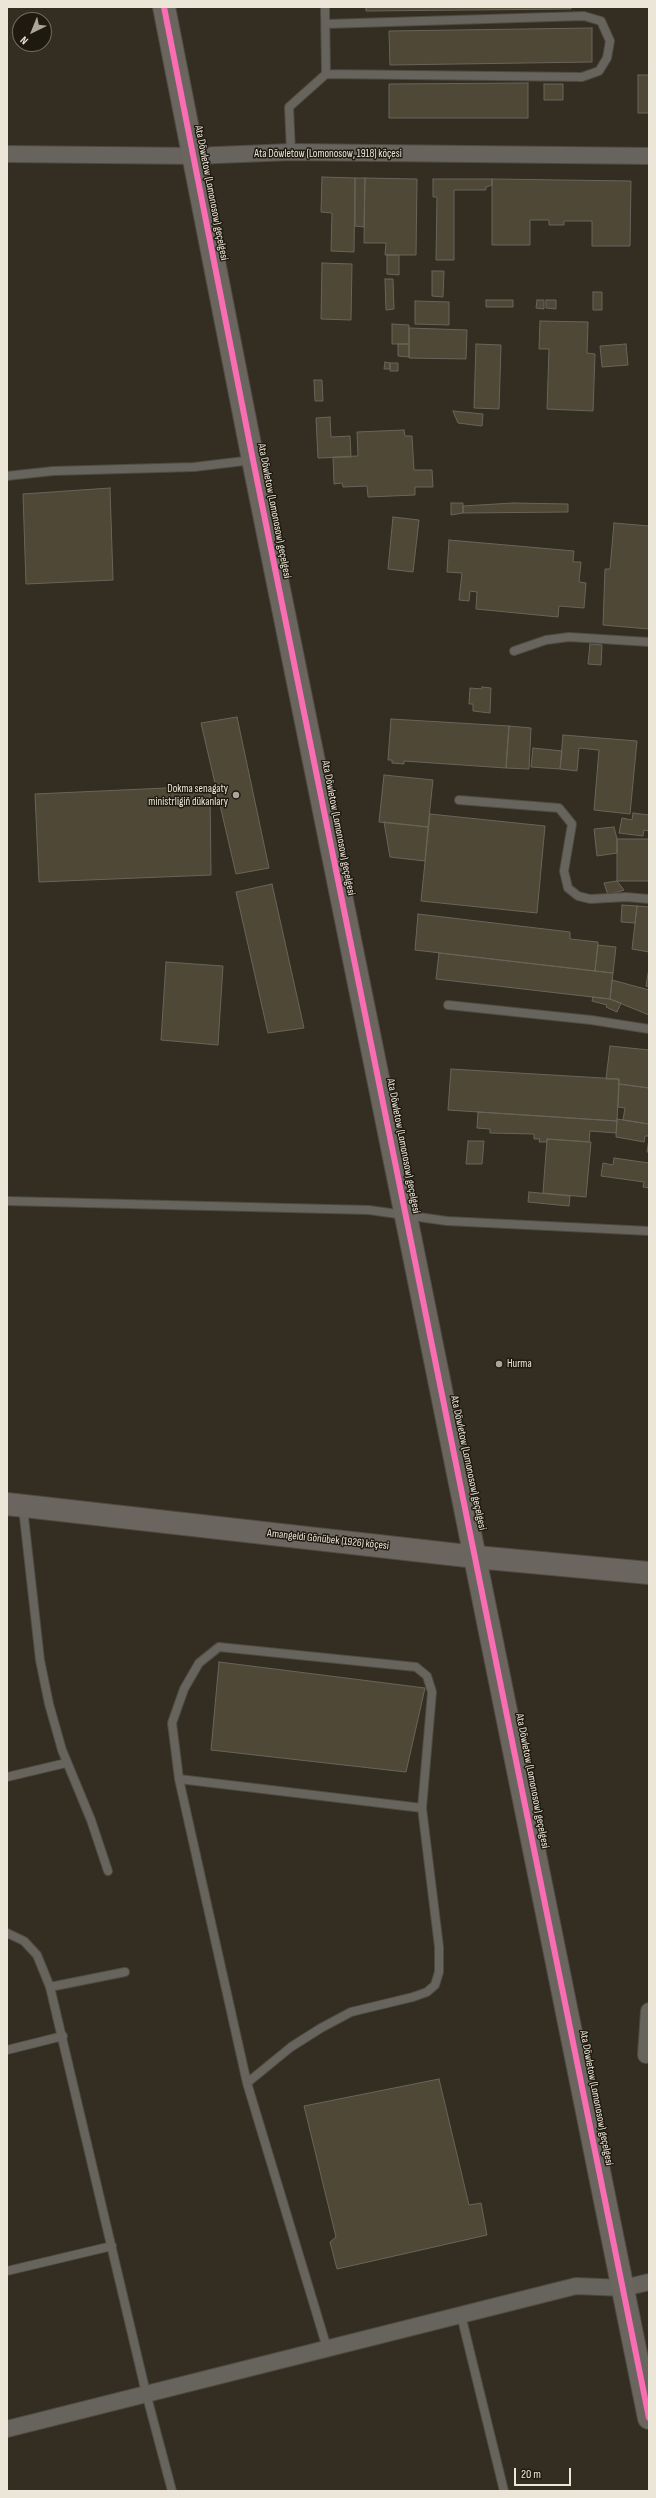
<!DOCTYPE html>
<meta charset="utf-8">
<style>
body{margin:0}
#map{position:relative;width:656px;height:2498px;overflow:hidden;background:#342e22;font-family:"Sofia Sans Condensed",sans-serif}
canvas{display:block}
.frame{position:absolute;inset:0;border:8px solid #ece6d9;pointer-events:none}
.north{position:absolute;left:12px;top:12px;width:40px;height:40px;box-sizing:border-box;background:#1f1a10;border:1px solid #716c60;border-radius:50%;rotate:223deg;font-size:11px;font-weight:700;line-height:16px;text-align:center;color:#ece6d9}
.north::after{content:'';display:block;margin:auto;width:14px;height:18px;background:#aca699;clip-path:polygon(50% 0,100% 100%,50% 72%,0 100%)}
.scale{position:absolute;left:514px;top:2468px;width:57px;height:18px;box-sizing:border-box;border:2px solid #ece6d9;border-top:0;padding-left:5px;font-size:12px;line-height:14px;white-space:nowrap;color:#ece6d9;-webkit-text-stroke:3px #1f1a10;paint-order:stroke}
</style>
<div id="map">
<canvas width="656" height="2498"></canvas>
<div class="frame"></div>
<div class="north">N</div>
<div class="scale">20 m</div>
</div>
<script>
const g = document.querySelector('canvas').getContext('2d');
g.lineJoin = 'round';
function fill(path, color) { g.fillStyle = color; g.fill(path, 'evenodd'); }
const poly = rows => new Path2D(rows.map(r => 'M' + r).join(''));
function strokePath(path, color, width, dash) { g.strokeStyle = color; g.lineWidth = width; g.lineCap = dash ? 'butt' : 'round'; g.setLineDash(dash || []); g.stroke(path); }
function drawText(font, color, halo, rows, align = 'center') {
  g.font = font + ' "Sofia Sans Condensed",sans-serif'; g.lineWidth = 3; g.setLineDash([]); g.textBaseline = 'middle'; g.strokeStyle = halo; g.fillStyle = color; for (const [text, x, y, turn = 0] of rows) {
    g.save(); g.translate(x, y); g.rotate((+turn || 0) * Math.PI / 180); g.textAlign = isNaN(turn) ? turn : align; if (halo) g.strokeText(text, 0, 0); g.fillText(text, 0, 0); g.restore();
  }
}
const building = poly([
 [366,7,571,7,571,9,366,11,366,7],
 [592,28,592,62,390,65,389,31,592,28],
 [638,75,649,75,649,113,638,113,638,75],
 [528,83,528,118,389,118,389,84,528,83],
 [544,84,563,84,563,100,544,100,544,84],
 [322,177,355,178,354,252,331,251,332,213,321,212,322,177],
 [355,178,365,178,364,227,355,226,355,178],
 [365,178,417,179,416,255,385,255,386,243,364,243,365,178],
 [433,179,492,179,492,185,486,187,486,190,454,190,454,260,436,260,437,197,433,197,433,179],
 [492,179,631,181,630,246,592,246,592,221,564,221,564,225,549,225,549,220,530,220,530,245,492,245,492,179],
 [387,255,399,255,399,275,387,274,387,255],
 [322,263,352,264,351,320,321,319,322,263],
 [432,271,444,271,443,297,432,296,432,271],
 [385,279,393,279,394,309,386,310,385,279],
 [593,292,602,292,602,310,593,310,593,292],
 [486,300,513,300,513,307,486,307,486,300],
 [537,300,544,300,544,309,536,308,537,300],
 [546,300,556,300,556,309,546,308,546,300],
 [415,301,449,302,449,325,415,324,415,301],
 [540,321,588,322,587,353,595,354,593,411,547,409,549,349,539,349,540,321],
 [392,324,409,325,409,344,392,344,392,324],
 [409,328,467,330,466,359,409,358,409,328],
 [398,344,409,344,409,357,398,356,398,344],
 [476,344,501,345,499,409,474,408,476,344],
 [626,344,628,365,602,367,600,346,626,344],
 [385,362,390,363,390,369,384,369,385,362],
 [390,363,398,363,398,371,390,371,390,363],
 [314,380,322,380,323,401,315,401,314,380],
 [453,411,483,414,482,426,458,423,453,411],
 [330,417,331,437,350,436,351,457,318,458,316,418,330,417],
 [404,430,405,436,412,436,414,470,432,470,433,487,415,487,415,495,368,497,367,486,343,487,342,483,334,484,333,457,358,456,357,432,404,430],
 [110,488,113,580,26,584,23,494,110,488],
 [451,503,463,503,463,513,451,515,451,503],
 [513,503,568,504,568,512,463,513,463,506,513,503],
 [393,517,419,520,413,572,388,569,393,517],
 [614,523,649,526,649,629,603,625,605,569,610,569,614,523],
 [449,540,574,551,573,562,581,562,579,582,586,583,584,608,559,606,558,617,476,609,477,592,470,591,469,601,459,600,462,573,447,572,449,540],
 [590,644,602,645,601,665,588,664,590,644],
 [482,687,491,688,490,713,473,711,473,704,469,704,470,688,482,689,482,687],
 [237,717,269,868,236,874,201,723,237,717],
 [391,719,509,726,506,768,404,761,404,764,392,763,392,760,388,760,391,719],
 [509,726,531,728,529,769,506,768,509,726],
 [563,735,637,741,630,814,594,810,599,750,579,748,577,771,560,769,563,735],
 [533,748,562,751,560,769,531,767,533,748],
 [384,775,433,780,428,827,379,822,384,775],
 [210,786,211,875,39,882,35,794,210,786],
 [633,813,649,815,649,831,644,830,643,836,619,833,622,818,632,820,633,813],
 [430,814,545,826,537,913,421,901,430,814],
 [384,822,428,827,425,861,390,857,384,822],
 [614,827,617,839,617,853,597,856,594,829,614,827],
 [617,839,649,839,649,881,617,881,617,839],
 [617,881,624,890,608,895,604,883,617,881],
 [272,884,304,1028,268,1033,236,892,272,884],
 [622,905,637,906,635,923,621,922,622,905],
 [637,906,649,907,649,952,632,949,637,906],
 [418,914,570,932,570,939,598,942,595,971,415,950,418,914],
 [598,945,616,947,613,973,595,971,598,945],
 [439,953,613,973,610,999,436,979,439,953],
 [166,962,223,966,218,1045,161,1040,166,962],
 [649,968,649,987,646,986,649,968],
 [612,980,649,990,649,1015,610,999,612,980],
 [593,997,610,999,621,1003,617,1012,606,1007,607,1005,592,1001,593,997],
 [610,1046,649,1050,649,1088,619,1084,619,1079,606,1079,610,1046],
 [451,1069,619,1079,617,1121,448,1110,451,1069],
 [619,1084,649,1088,649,1124,623,1120,625,1108,618,1107,619,1084],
 [478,1112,617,1121,616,1133,590,1131,589,1142,547,1139,547,1142,539,1142,540,1139,534,1139,534,1134,490,1133,490,1129,477,1128,478,1112],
 [617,1119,649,1124,649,1136,645,1136,644,1142,616,1137,617,1119],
 [547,1139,591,1142,586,1197,543,1193,547,1139],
 [649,1139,649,1152,647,1152,649,1139],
 [468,1141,484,1141,482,1164,466,1164,468,1141],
 [614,1158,649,1163,649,1188,643,1187,644,1182,601,1176,603,1163,613,1165,614,1158],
 [529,1192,570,1196,569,1206,528,1202,529,1192],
 [219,1662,425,1688,406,1772,211,1750,219,1662],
 [439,2079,469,2205,481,2203,487,2235,337,2269,330,2242,336,2237,304,2106,439,2079]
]);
const lane = poly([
 [325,7,326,74],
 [291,152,289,107,326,74,582,77,599,71,607,58,610,41,601,21,584,16,326,24],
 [7,476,53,471,194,467,253,460],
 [514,651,546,640,569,637,649,642],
 [459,800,559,808,572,824,564,871,568,888,578,896,590,899,626,897,649,899],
 [448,1005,591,1020,649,1029],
 [7,1201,369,1210,447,1221,649,1231],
 [23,1508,40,1660,49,1704,62,1750,91,1820,108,1871],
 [7,1777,66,1763],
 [179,1779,422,1808],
 [7,1933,24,1941,37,1955,50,1987,146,2393,172,2491],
 [50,1987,125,1972],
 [7,2050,63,2036],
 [247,2083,291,2047,321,2028,351,2012,413,1997,427,1992,435,1985,439,1972,439,1947,422,1808,432,1692,427,1676,416,1667,219,1647,199,1663,184,1689,172,1723,179,1779,247,2083,327,2348],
 [7,2271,112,2246],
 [461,2315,504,2491]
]);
const street = poly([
 [7,154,194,156,291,152,649,156],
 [646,2055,649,2011],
 [7,2429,576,2286,624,2288,649,2282]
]);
const secondary = poly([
 [164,7,253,460,649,2418],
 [7,1504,476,1557,649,1573]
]);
const cycleway = poly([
 [164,7,253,460,649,2418]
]);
const markers = [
 [236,795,4,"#aca699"],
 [499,1364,4,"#aca699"]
];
const streetNames = [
 ["Ata Döwletow (Lomonosow, 1918) köçesi",328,154],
 ["Ata Döwletow (Lomonosow) geçelgesi",211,193,79],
 ["Ata Döwletow (Lomonosow) geçelgesi",274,511,79],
 ["Ata Döwletow (Lomonosow) geçelgesi",338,828,79],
 ["Ata Döwletow (Lomonosow) geçelgesi",403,1146,79],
 ["Ata Döwletow (Lomonosow) geçelgesi",468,1463,78],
 ["Amangeldi Gönübek (1926) köçesi",328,1540,6],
 ["Ata Döwletow (Lomonosow) geçelgesi",532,1781,79],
 ["Ata Döwletow (Lomonosow) geçelgesi",596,2098,79]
];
const poiNames = [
 ["Dokma senagaty",228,789],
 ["ministrligiň dükanlary",228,802],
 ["Hurma",507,1364,"left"]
];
fill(building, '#4f4837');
strokePath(building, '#69645a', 1);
strokePath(lane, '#504b41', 10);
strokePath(street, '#504b41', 18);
strokePath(secondary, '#504b41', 24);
strokePath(lane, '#67645e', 8);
strokePath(street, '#67645e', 16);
strokePath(secondary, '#6a655e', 22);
strokePath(cycleway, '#f96db3', 6);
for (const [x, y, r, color] of markers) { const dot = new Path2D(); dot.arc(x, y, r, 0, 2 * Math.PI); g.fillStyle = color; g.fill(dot); strokePath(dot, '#1f1a10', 1.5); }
drawText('11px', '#ece6d9', '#1f1a10', streetNames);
drawText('11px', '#ece6d9', '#1f1a10', poiNames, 'right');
</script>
